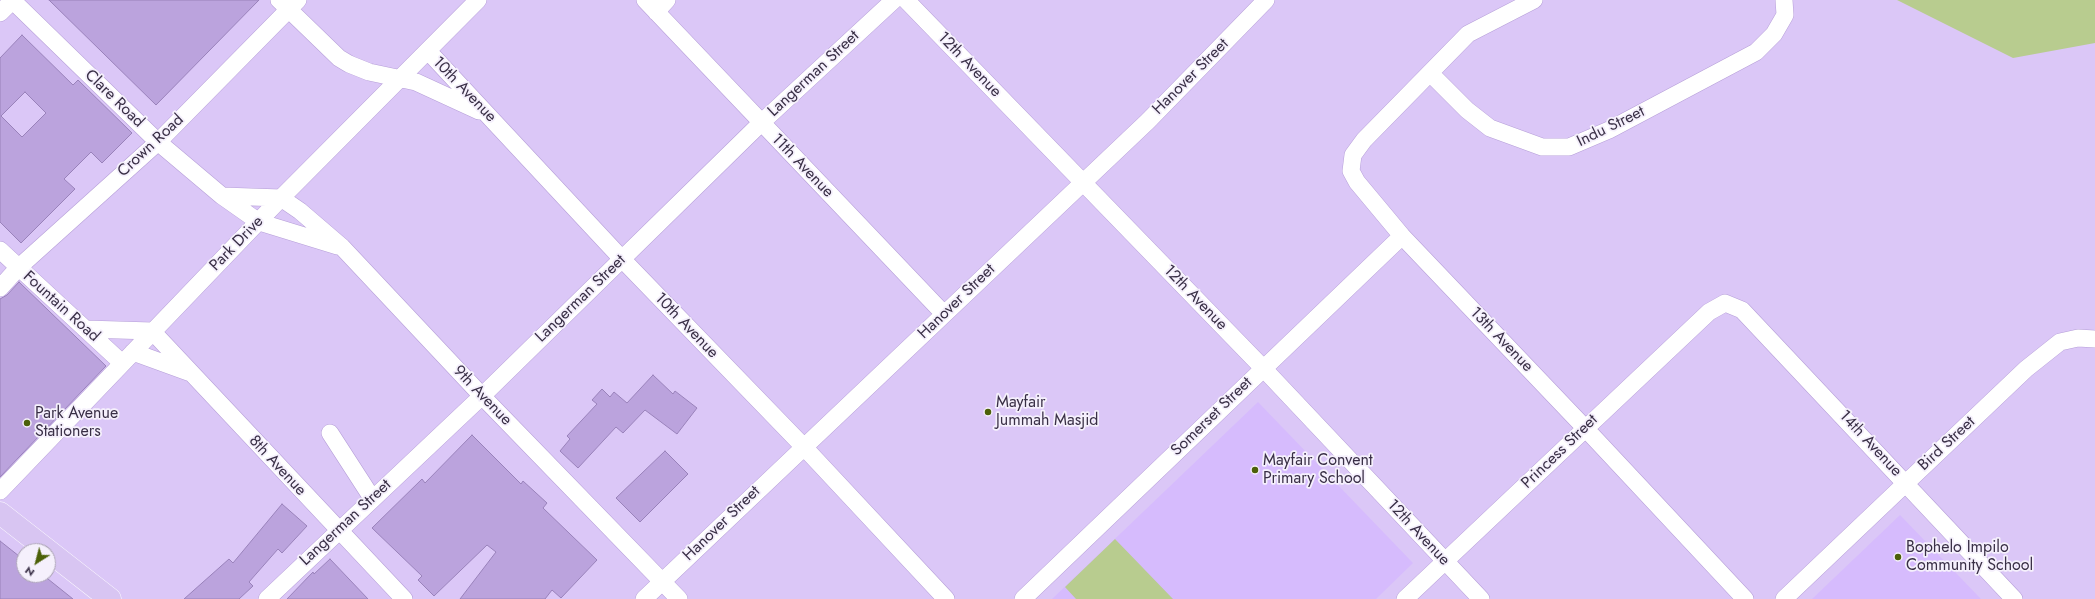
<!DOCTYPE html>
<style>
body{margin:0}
#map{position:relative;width:2095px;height:599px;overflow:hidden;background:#dbc7f7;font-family:Jost,sans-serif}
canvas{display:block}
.north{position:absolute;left:16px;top:543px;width:40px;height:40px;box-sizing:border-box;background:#f5f0fc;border:1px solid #aaa3b3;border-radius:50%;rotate:216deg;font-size:11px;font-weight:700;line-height:16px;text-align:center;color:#392f46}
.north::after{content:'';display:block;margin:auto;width:14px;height:18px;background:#4c6009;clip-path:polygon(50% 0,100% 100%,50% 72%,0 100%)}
</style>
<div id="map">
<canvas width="2095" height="599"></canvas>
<div class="north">N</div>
</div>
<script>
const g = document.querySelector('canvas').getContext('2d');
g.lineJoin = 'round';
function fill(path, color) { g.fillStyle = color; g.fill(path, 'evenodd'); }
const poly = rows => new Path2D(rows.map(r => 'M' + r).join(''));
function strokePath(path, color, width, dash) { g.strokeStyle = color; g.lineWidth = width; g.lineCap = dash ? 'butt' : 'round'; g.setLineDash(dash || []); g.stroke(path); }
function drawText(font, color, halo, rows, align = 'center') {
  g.font = font + ' Jost,sans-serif'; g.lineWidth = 3.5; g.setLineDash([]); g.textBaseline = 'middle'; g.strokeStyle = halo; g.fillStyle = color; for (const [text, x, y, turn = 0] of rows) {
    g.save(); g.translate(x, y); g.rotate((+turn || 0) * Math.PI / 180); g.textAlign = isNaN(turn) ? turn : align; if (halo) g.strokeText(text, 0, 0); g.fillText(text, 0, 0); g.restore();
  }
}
const built = poly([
 [1258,402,1413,563,1376,599,1052,599],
 [1900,515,1981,599,1812,599]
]);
const green = poly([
 [1897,0,2095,0,2095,43,2013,58],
 [1115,539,1173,599,1076,599,1065,587]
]);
const building = poly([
 [49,0,259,0,156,105,49,0],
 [22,35,73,85,78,80,132,133,102,163,91,152,64,179,75,189,21,243,0,222,0,58,22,35],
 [25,92,46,113,22,137,1,116,25,92],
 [19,282,106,366,0,477,0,299,7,295,19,282],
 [653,375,673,394,675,391,697,408,677,434,645,410,623,433,616,427,578,468,560,451,570,439,567,436,597,404,592,400,602,389,610,397,614,392,627,403,653,375],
 [472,435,521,484,523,481,547,503,543,508,597,560,561,598,552,590,545,599,460,599,496,552,487,545,434,596,418,580,422,576,372,528,422,479,425,483,472,435],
 [665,451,688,474,640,522,616,498,665,451],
 [282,504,307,526,282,553,278,549,249,582,253,586,239,599,184,599,229,559,233,563,282,504],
 [0,541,24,560,24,575,43,575,73,599,0,599,0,541],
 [330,559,368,599,287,599,313,572,314,574,330,559]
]);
const minor = poly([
 [12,0,158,142,222,196,259,222,337,246],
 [279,0,339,58,349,64,369,72,416,82,479,111],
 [645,0,944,314],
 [906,0,1263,368,1481,599],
 [1534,0,1468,34,1364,140,1353,155,1351,171,1357,182,1402,236,1585,428,1745,599],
 [656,12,667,0],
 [0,13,13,0],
 [428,51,622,259,803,446,946,599],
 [1430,73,1467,110,1490,128,1542,147,1569,147,1609,130,1756,52,1774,34,1785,15,1784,0],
 [222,196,281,198,300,211,342,247,482,396,679,599],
 [0,250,122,363],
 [0,288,18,268,158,142,298,0],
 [85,329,152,331,404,599],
 [133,352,188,372],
 [330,433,372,498],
 [0,491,281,198,478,0],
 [267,599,482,396,761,123,894,0],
 [644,599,1148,121,1266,0],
 [1023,599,1402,236],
 [1405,599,1709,312,1725,303,1742,310,2014,599],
 [1784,599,2026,369,2060,342,2078,338,2095,339]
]);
const major = poly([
 [0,513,110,599]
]);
const markers = [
 [988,412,4,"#4c6009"],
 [27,423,4,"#4c6009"],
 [1255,470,4,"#4c6009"],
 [1898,557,4,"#4c6009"]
];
const streetNames = [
 ["12th Avenue",969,65,46],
 ["Langerman Street",814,74,-43],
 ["Hanover Street",1191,77,-45],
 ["10th Avenue",464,90,46],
 ["Clare Road",114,99,44],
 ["Indu Street",1611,127,-26],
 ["Crown Road",151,146,-43],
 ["11th Avenue",802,166,46],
 ["Park Drive",237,244,-46],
 ["12th Avenue",1195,298,46],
 ["Langerman Street",581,299,-44],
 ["Hanover Street",957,302,-44],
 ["Fountain Road",61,307,42],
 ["10th Avenue",686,326,46],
 ["13th Avenue",1501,340,46],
 ["9th Avenue",482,396,46],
 ["Somerset Street",1212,417,-44],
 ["14th Avenue",1870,444,47],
 ["Bird Street",1947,444,-43],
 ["Princess Street",1560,452,-44],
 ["8th Avenue",277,466,47],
 ["Langerman Street",346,523,-43],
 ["Hanover Street",722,524,-44],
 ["12th Avenue",1418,533,47]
];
const poiNames = [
 ["Mayfair",996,403],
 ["Jummah Masjid",996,421],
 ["Park Avenue",35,414],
 ["Stationers",35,432],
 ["Mayfair Convent",1263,461],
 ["Primary School",1263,479],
 ["Bophelo Impilo",1906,548],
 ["Community School",1906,566]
];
fill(built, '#d6bbfd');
fill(green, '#b8cc8f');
fill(building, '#bba3dd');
strokePath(building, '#9982ba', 1);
strokePath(minor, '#b69fd8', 18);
strokePath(major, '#fff', 23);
strokePath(minor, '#fff', 17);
strokePath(major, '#d8c5f2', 22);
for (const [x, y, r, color] of markers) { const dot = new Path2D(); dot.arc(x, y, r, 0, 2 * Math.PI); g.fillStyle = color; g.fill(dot); strokePath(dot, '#f5f0fc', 1.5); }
drawText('16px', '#392f46', '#f5f0fc', streetNames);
drawText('16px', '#392f46', '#f5f0fc', poiNames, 'left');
</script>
